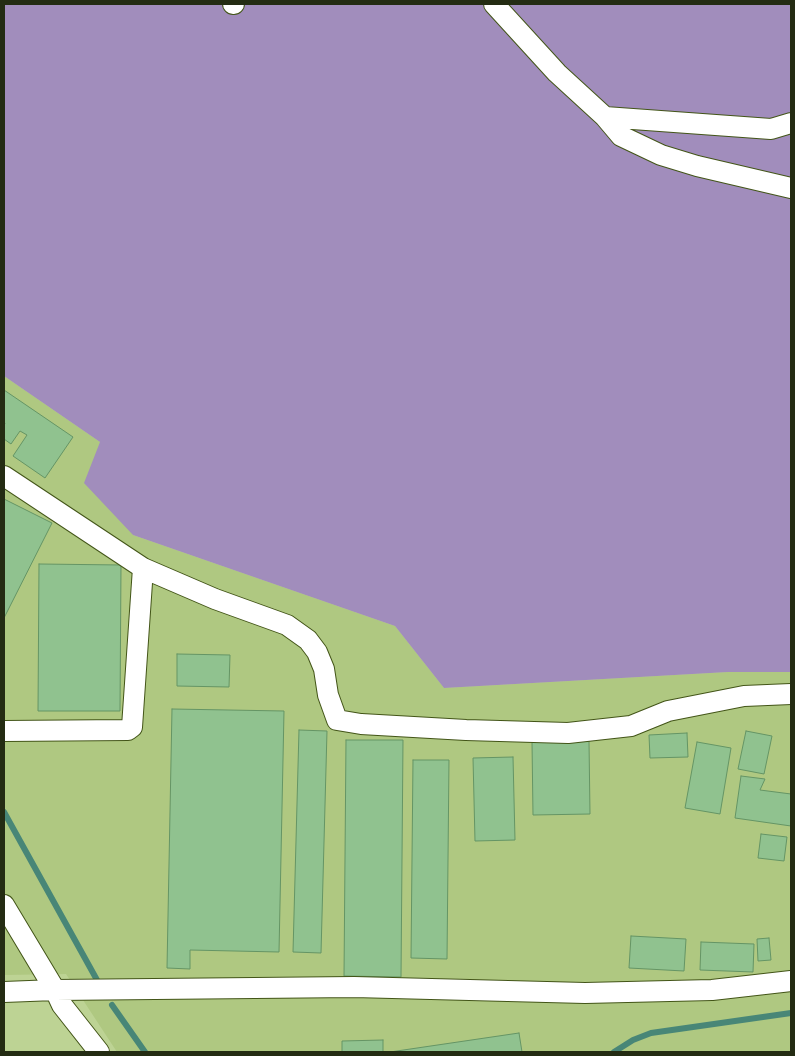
<!DOCTYPE html>
<style>
body{margin:0}
#map{position:relative;width:795px;height:1056px;overflow:hidden;background:#bdd394;font-family:"Varela Round",sans-serif}
canvas{display:block}
.frame{position:absolute;inset:0;border:5px solid #242c13;pointer-events:none}
</style>
<div id="map">
<canvas width="795" height="1056"></canvas>
<div class="frame"></div>
</div>
<script>
const g = document.querySelector('canvas').getContext('2d');
g.lineJoin = 'round';
function fill(path, color) { g.fillStyle = color; g.fill(path, 'evenodd'); }
const poly = rows => new Path2D(rows.map(r => 'M' + r).join(''));
function strokePath(path, color, width, dash) { g.strokeStyle = color; g.lineWidth = width; g.lineCap = dash ? 'butt' : 'round'; g.setLineDash(dash || []); g.stroke(path); }
const built = poly([
 [4,376,100,442,133,535,395,626,444,688,728,672,791,672,791,1052,117,1052,66,974,4,975]
]);
const green = poly([
 [4,4,791,4,791,672,728,672,444,688,395,626,133,535,84,483,100,442,4,376]
]);
const stream = poly([
 [4,812,97,980],
 [112,1005,145,1052],
 [614,1052,633,1040,651,1033,791,1013]
]);
const building = poly([
 [4,390,73,437,45,478,13,456,27,435,20,431,11,444,4,439,4,426,5,423,4,422,4,390],
 [4,499,52,523,4,618,4,499],
 [39,564,121,565,120,711,38,711,39,564],
 [177,654,230,655,229,687,177,686,177,654],
 [172,709,284,711,279,952,190,950,190,969,167,968,172,709],
 [299,730,327,731,321,953,293,952,299,730],
 [746,731,772,736,764,774,738,769,746,731],
 [687,733,688,757,650,758,649,735,687,733],
 [346,740,403,740,401,977,344,976,346,740],
 [589,741,590,814,533,815,532,742,589,741],
 [697,742,731,748,720,814,685,808,697,742],
 [513,757,515,840,475,841,473,758,513,757],
 [413,760,449,760,447,959,411,958,413,760],
 [741,776,765,779,760,790,791,794,791,826,735,818,741,776],
 [761,834,787,837,784,861,758,858,761,834],
 [631,936,686,939,684,971,629,968,631,936],
 [769,938,771,960,758,961,757,939,769,938],
 [701,942,754,944,753,972,700,970,701,942],
 [519,1033,522,1052,390,1052,519,1033],
 [383,1040,383,1052,342,1052,342,1041,383,1040]
]);
const minor = poly([
 [233,4,234,4],
 [494,4,557,73,605,117,621,136,661,155,697,166,791,188],
 [605,117,771,129,791,123],
 [4,476,143,568,132,727,128,730,4,731],
 [143,568,215,599,287,625,308,640,317,652,324,669,328,695,337,720,361,724,466,730,568,733,631,726,668,711,744,696,791,694],
 [4,905,55,990,62,1005,99,1052],
 [4,992,55,990,354,987,585,993,712,990,791,981]
]);
fill(built, '#afc881');
fill(green, '#a18dbc');
strokePath(stream, '#488677', 6);
fill(building, '#90c28f');
strokePath(building, '#659565', 1);
strokePath(minor, '#435518', 22);
strokePath(minor, '#fff', 20);
</script>
